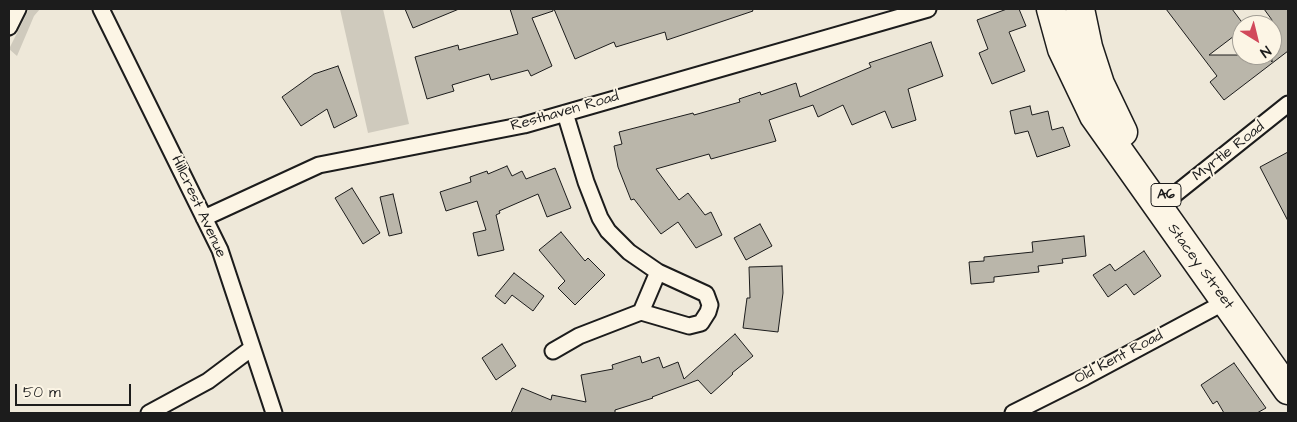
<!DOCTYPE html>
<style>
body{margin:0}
#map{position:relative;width:1297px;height:422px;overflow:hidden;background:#eee8d9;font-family:"Architects Daughter",sans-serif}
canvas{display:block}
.frame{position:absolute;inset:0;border:10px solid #1c1c1c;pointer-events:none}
.north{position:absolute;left:1232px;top:15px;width:50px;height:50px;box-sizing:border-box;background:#fcf5e5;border:1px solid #a29e95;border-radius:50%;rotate:144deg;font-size:14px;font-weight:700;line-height:20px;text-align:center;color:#1c1c1c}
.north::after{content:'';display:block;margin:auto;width:18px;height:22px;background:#d1495b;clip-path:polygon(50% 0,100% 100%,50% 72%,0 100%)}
.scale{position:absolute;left:15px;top:384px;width:116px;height:22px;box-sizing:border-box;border:2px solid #1c1c1c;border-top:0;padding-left:6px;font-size:15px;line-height:18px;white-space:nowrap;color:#1c1c1c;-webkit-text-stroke:4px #fcf5e5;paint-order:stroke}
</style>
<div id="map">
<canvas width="1297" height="422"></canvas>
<div class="frame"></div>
<div class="north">N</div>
<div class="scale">50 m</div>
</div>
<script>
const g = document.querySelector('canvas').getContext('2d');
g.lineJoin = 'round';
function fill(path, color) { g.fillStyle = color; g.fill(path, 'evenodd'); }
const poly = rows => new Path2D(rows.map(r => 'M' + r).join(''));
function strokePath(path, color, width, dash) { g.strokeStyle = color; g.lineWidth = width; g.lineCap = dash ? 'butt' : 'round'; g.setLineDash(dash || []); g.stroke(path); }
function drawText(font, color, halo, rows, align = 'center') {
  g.font = font + ' "Architects Daughter",sans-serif'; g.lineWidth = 4; g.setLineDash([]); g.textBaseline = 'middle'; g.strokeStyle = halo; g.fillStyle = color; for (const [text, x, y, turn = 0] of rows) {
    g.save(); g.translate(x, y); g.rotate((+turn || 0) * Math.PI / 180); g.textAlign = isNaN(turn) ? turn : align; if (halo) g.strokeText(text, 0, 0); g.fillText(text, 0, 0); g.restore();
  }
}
const green = poly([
 [29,9,40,9,34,16,17,56,9,49],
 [340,9,383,9,409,124,368,133]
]);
const building = poly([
 [405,9,459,9,413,28,405,9],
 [510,9,553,9,553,11,532,18,552,66,531,76,528,70,491,80,489,74,452,85,454,91,427,99,415,57,458,45,459,50,518,34,510,9],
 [554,9,752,9,753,11,667,40,665,32,616,47,614,42,575,59,554,9],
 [1007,9,1019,9,1026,26,1009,32,1025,71,992,84,979,53,988,49,977,20,1007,9],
 [1166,9,1232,9,1244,25,1242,25,1242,30,1209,55,1267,55,1272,62,1272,20,1264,9,1288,9,1288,51,1224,100,1210,82,1217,76,1166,9],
 [931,42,943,76,908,89,916,120,892,128,885,111,852,125,843,105,818,117,813,105,769,120,776,141,711,159,709,154,656,169,679,200,688,193,705,215,711,212,722,235,696,248,678,222,661,234,634,199,631,200,618,167,614,146,622,144,619,132,693,113,694,115,740,102,739,99,760,92,761,95,796,83,800,97,871,67,869,63,931,42],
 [338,66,357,116,334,128,327,109,301,126,282,97,314,74,338,66],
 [1030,106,1032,115,1048,111,1052,130,1063,127,1070,146,1037,157,1028,131,1015,134,1010,111,1030,106],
 [1288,152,1288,221,1260,167,1288,152],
 [507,166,512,176,522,171,526,179,555,168,571,208,547,217,538,194,499,211,500,213,496,215,504,250,478,256,473,233,486,230,477,201,446,211,440,192,471,182,470,177,487,171,488,174,507,166],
 [352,188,380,233,363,244,335,198,352,188],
 [393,194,402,233,389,236,380,197,393,194],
 [760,224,772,246,746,260,734,238,760,224],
 [561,232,585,261,588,258,605,275,575,305,558,288,565,281,539,250,561,232],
 [1084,236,1086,256,1062,259,1063,263,1038,266,1039,272,994,277,994,282,971,284,969,262,984,261,984,257,1033,252,1032,242,1084,236],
 [1144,251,1161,276,1134,295,1126,284,1108,297,1093,275,1110,264,1115,271,1144,251],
 [782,266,783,293,778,332,743,328,747,298,750,298,749,267,782,266],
 [514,273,544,296,533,311,512,295,505,304,495,296,514,273],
 [735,334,753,356,732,373,733,374,711,394,698,380,652,397,653,398,615,410,615,413,511,413,522,388,551,400,552,395,586,402,581,375,613,369,612,365,640,356,642,363,659,357,663,368,678,362,684,379,735,334],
 [502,344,516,366,496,380,482,358,502,344],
 [1234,363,1266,408,1257,413,1224,413,1217,401,1213,404,1201,385,1234,363]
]);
const street = poly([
 [101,9,220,250,274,413],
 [9,27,18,9],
 [1169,199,1288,104],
 [204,218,319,165,524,125,928,9],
 [641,312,689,326,701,323,708,312,710,305,706,294,658,272],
 [553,351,579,336,641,312,658,272,629,252,608,231,600,218,586,182,565,113],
 [149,413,208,381,252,348],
 [1013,413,1085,377,1225,302]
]);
const highway = poly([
 [1051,9,1062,49,1094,116,1288,390],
 [1080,9,1088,47,1100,84,1123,132]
]);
const shields = [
 [1166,195,30]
];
const shieldNames = [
 ["A6",1166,195]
];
const streetNames = [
 ["Resthaven Road",565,112,-16],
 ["Myrtle Road",1229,152,-38],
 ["Hillcrest Avenue",198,207,65],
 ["Stacey Street",1200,267,54],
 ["Old Kent Road",1119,358,-28]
];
fill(green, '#cfcabd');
fill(building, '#bab6aa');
strokePath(building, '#1c1c1c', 1);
strokePath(street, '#1c1c1c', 19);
strokePath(highway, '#1c1c1c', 31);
strokePath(street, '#fcf5e5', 15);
strokePath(highway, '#fcf5e5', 28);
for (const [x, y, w] of shields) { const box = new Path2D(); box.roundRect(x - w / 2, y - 11.5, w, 23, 4); g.fillStyle = '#fcf5e5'; g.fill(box); strokePath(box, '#1c1c1c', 1); }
drawText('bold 14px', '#1c1c1c', null, shieldNames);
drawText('15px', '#1c1c1c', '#fcf5e5', streetNames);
</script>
